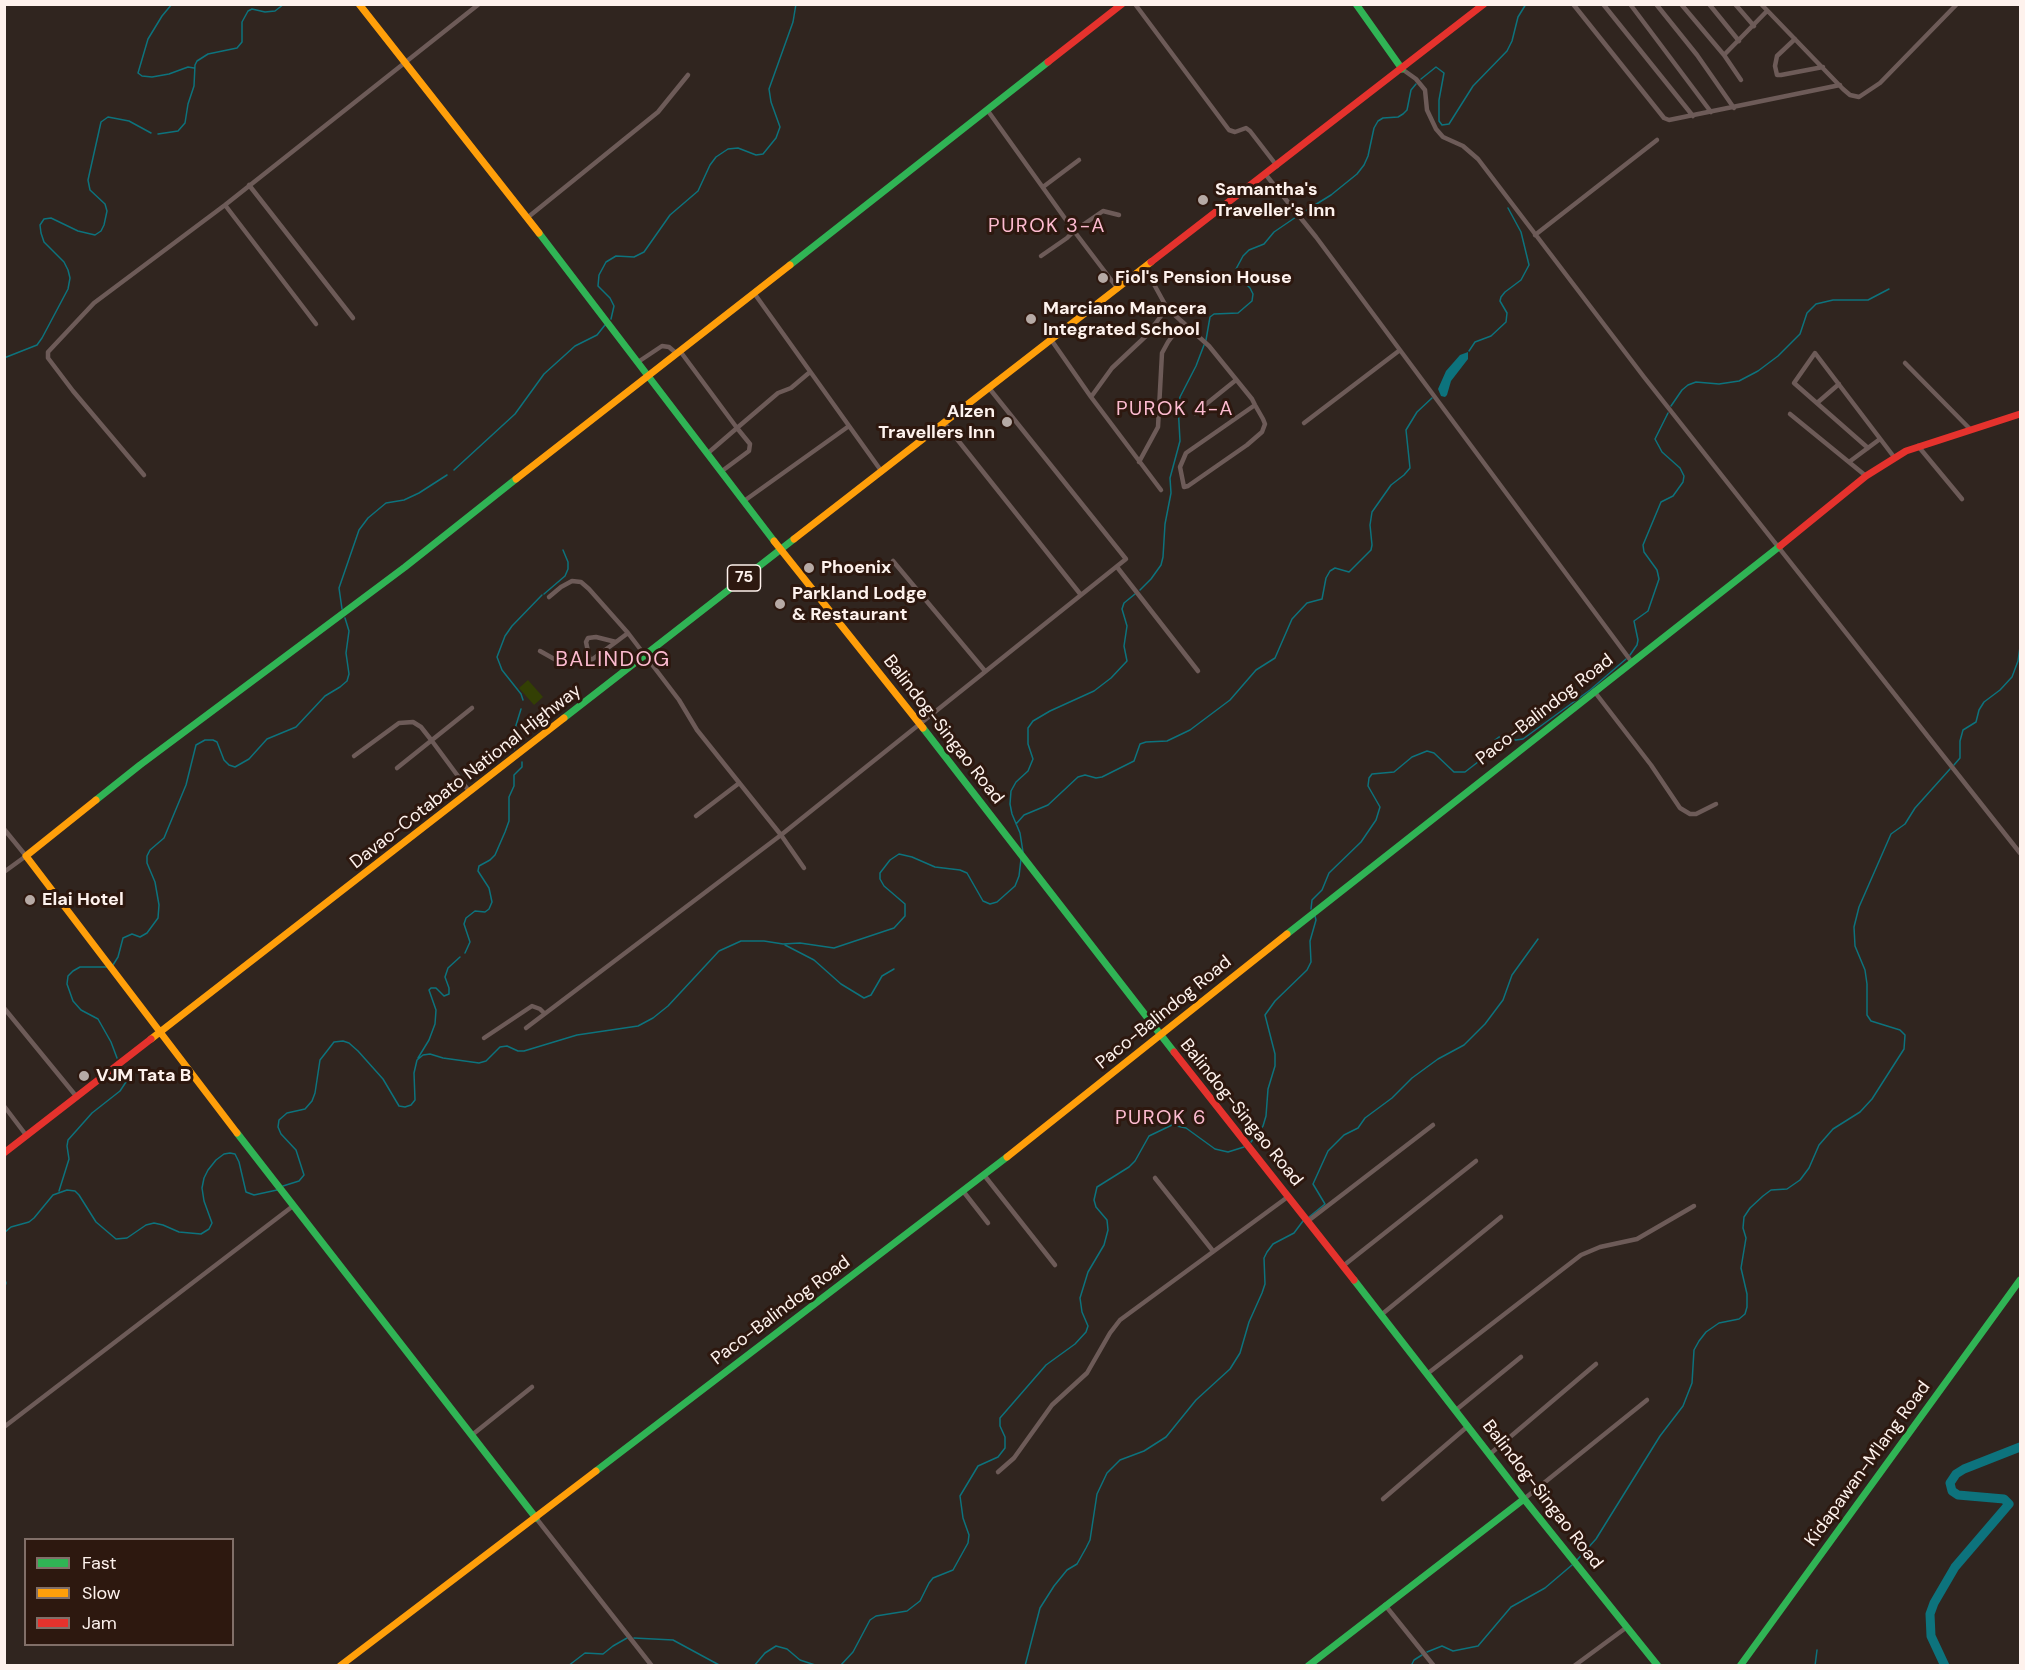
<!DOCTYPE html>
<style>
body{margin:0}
#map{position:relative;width:2025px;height:1670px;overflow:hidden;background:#30251f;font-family:"DM Sans",sans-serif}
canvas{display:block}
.frame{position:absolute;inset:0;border:6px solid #fef2ed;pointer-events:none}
.legend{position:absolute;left:24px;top:1538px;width:210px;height:108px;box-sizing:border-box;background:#2d180f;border:2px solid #816f68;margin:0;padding:8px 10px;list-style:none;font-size:18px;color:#fef2ed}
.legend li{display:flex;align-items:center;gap:12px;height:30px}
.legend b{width:30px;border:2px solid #816f68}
</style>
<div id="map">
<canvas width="2025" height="1670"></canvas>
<div class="frame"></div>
<ul class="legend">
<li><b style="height:8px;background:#30b455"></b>Fast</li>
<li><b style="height:8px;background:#ff9f0a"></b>Slow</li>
<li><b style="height:8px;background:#e5322d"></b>Jam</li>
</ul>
</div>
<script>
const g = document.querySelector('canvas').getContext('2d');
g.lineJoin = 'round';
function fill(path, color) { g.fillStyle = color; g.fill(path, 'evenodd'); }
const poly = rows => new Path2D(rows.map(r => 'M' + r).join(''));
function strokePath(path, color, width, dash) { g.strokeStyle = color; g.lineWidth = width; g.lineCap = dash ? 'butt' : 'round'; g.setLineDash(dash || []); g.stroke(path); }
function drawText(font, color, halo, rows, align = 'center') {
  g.font = font + ' "DM Sans",sans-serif'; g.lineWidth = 6; g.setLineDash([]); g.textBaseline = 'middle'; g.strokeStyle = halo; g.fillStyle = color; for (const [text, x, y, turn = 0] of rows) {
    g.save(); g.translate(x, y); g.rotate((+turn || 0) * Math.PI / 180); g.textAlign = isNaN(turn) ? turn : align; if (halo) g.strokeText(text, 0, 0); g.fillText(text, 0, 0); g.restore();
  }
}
const green = poly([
 [528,680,543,697,534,705,519,688]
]);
const water = poly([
 [1468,352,1468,359,1451,381,1447,395,1445,397,1441,396,1438,389,1446,371,1460,355]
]);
const stream = poly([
 [172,4,162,16,148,39,138,73,142,76,152,77,169,74,188,67,194,68],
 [1421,79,1436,67,1444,73,1439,100,1439,121,1442,125,1449,124,1473,86,1507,51,1512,41,1518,17,1526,4],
 [158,134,178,131,185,123,188,104,194,86,195,65,197,61,208,54,237,48,242,42,242,22,248,11,252,9,265,12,275,11,284,4],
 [1302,213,1331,195,1357,174,1364,165,1368,156,1374,128,1378,121,1383,118,1398,117,1403,114,1407,110,1411,90,1416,84],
 [611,319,614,306,610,298,598,286,599,275,606,262,616,256,634,257,644,252,670,215,698,191,710,165,716,157,728,149,738,148,756,155,763,154,776,138,780,127,771,102,769,89,793,22,796,4],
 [1206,340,1210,317,1214,314,1238,313,1252,301,1253,294,1250,288,1237,275,1236,269,1243,256,1249,250,1264,244,1274,232,1296,217],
 [1469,351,1475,342,1491,336,1506,322,1507,313,1500,301,1501,297,1505,292,1521,280,1529,265,1521,232,1508,208],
 [4,358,37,345,42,338,68,289,70,278,68,270,64,262,44,242,41,233,40,225,44,219,51,218,78,231,95,235,101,231,104,225,107,211,105,204,90,190,88,180,101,122,108,117,129,121,151,133],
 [1671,406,1682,390,1688,385,1696,382,1719,384,1739,381,1758,371,1778,356,1800,334,1807,313,1816,304,1833,300,1868,300,1889,289],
 [454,470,515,414,544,374,575,346,597,335,605,325],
 [1140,590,1151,579,1161,565,1163,557,1165,524,1171,493,1170,478,1180,441,1178,405,1180,397,1196,366,1204,345],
 [544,594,565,576,568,569,568,562,563,550],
 [342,609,339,588,359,530,368,518,386,503,404,500,419,493,447,475],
 [1630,655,1637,645,1638,640,1634,621,1648,611,1659,579,1657,570,1644,552,1643,545,1661,502,1673,496,1683,482,1684,476,1680,468,1662,452,1655,439,1668,413],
 [523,700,521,694,502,670,497,657,505,636,512,626,542,595],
 [514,749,513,735,521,709],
 [1954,765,1960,758,1960,741,1963,730,1976,722,1979,710,1984,702,2000,690,2012,677,2018,661,2020,647],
 [1016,824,1024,815,1048,805,1078,777,1085,775,1096,778,1102,777,1134,761,1140,744,1146,742,1167,741,1190,730,1230,700,1256,670,1275,658,1292,619,1307,603,1322,599,1326,578,1330,571,1335,568,1349,572,1371,550,1372,545,1370,525,1372,512,1391,485,1404,475,1410,468,1406,430,1417,412,1432,398],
 [1023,852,1020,833,1012,814,1010,804,1011,791,1016,782,1028,771,1033,759,1028,744,1028,728,1033,721,1050,711,1094,691,1111,678,1127,661,1124,646,1127,626,1122,609,1124,603,1135,594],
 [1311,909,1312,900,1322,890,1329,873,1361,842,1376,820,1380,807,1368,786,1369,778,1372,774,1394,772,1412,757,1427,751,1434,753,1454,772,1465,772,1487,755,1494,746,1495,740,1499,737,1516,740,1523,739,1590,690,1626,659],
 [785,945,814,960,841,984,864,998,871,995,882,976,894,969],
 [465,953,470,942,464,924,466,918,475,911,485,912,489,909,492,902,489,888,478,871,479,866,490,860,495,855,505,832,509,821,509,797,514,786,514,775,522,767,522,762],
 [113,965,118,957,123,938,132,934,140,937,147,933,158,918,159,905,155,882,147,863,147,856,150,850,164,838,186,785,196,745,205,740,213,740,217,742,224,760,229,765,235,767,249,759,267,739,296,727,325,696,340,687,347,681,349,674,346,653,349,631,345,618],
 [107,967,80,967,73,971,68,976,67,984,73,1001,81,1010,98,1019,111,1042,117,1058],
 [418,1058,429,1040,435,1024,436,1010,429,990,431,988,436,988,444,996,449,994,449,988,445,977,448,968,460,957],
 [1251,1142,1263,1126,1266,1116,1268,1089,1275,1066,1275,1054,1265,1015,1275,1001,1307,970,1311,962,1310,941,1316,920,1315,916],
 [283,1186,299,1181,304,1175,296,1150,281,1134,278,1127,279,1120,287,1113,305,1109,312,1101,315,1093,320,1060,334,1042,343,1041,349,1043,358,1051,383,1079,399,1106,405,1107,411,1105,415,1100,414,1073,417,1060,423,1055,430,1054,443,1058,479,1063,486,1061,500,1047,507,1046,518,1051,524,1051,577,1035,638,1026,653,1018,668,1006,719,951,741,941,764,941,783,944,800,943,834,948,894,928,905,916,905,904,884,886,880,879,880,873,890,860,899,854,912,857,935,867,960,870,967,873,983,901,990,904,997,902,1015,886,1019,876,1021,859],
 [59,1191,69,1159,67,1146,68,1140,92,1113,120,1091,126,1082,125,1074],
 [1309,1217,1325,1204,1313,1184,1328,1151,1344,1135,1358,1128,1365,1118,1392,1098,1412,1078,1438,1059,1464,1045,1485,1024,1503,1000,1512,975,1538,939],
 [4,1233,11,1227,29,1222,34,1218,53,1195,67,1190,75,1191,79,1195,96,1222,116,1239,127,1238,146,1225,154,1223,163,1225,179,1232,201,1234,209,1229,212,1223,204,1201,202,1188,204,1178,208,1170,216,1160,224,1154,230,1153,235,1154,239,1162,246,1192,254,1195,277,1190],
 [4,1277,6,1283,4,1289],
 [1577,1560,1596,1539,1660,1436,1683,1406,1692,1383,1694,1350,1699,1341,1706,1332,1719,1323,1739,1319,1745,1314,1747,1307,1747,1294,1741,1268,1746,1238,1743,1228,1744,1217,1750,1208,1763,1196,1771,1190,1787,1189,1800,1180,1809,1168,1819,1145,1833,1129,1860,1112,1872,1099,1904,1049,1905,1035,1900,1030,1871,1021,1867,1015,1867,984,1865,970,1855,946,1854,927,1859,907,1891,834,1905,824,1915,808,1950,769],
 [634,1638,673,1640,721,1666],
 [1427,1652,1442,1646,1453,1651,1478,1646,1511,1607,1545,1588,1572,1565],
 [568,1666,585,1653,603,1654,613,1646,627,1638],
 [754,1666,765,1653,776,1646,787,1649,800,1660,818,1666],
 [840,1666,853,1652,870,1620,876,1616,907,1611,920,1601,929,1583,933,1578,953,1570,968,1543,969,1535,963,1518,960,1496,978,1466,998,1457,1005,1448,1005,1437,1000,1426,1000,1418,1046,1365,1075,1344,1086,1332,1088,1326,1082,1312,1080,1298,1088,1272,1104,1245,1108,1230,1107,1220,1096,1207,1094,1200,1097,1187,1129,1167,1135,1161,1149,1136,1172,1125,1186,1128,1215,1149,1228,1152,1244,1147],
 [1025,1666,1040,1608,1054,1586,1067,1570,1077,1564,1086,1548,1090,1540,1097,1494,1107,1473,1120,1460,1144,1451,1166,1437,1196,1400,1230,1369,1240,1353,1249,1322,1262,1293,1265,1284,1264,1258,1267,1252,1273,1244,1294,1233,1303,1221],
 [1411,1666,1414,1660,1422,1655],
 [1815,1666,1817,1650]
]);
const river = poly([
 [1945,1666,1931,1636,1930,1614,1934,1603,1955,1567,2009,1504,2004,1499,1958,1495,1952,1491,1950,1483,1956,1474,1964,1469,2020,1447]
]);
const street = poly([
 [1135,4,1229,130,1235,132,1246,128,1250,131,1277,166],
 [1573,4,1664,118,1669,120,1840,85],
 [1603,4,1693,116],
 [1630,4,1711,112],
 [1656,4,1697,55,1734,108],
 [1681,4,1724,55,1741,80],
 [1709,4,1739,41],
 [1735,4,1754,26],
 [1761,4,1843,89,1850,95,1859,97,1880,83,1957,4],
 [1795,39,1777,56,1775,66,1777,75,1781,75,1823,67],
 [1724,55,1767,11],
 [1402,69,1416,79,1425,90,1427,110,1436,129,1443,137,1463,146,1478,159,1644,377,2020,853],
 [988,111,1074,231,1067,238,1041,256],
 [1266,175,1316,237,1631,661],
 [249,185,353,318],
 [1043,187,1079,160],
 [225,205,316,324],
 [527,218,658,112,688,75],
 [1535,235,1657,140],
 [1145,268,1167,308,1209,346,1252,399,1255,405,1263,419,1265,424,1262,432,1247,445,1188,486,1184,487,1180,467,1186,453,1255,405],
 [1118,289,1074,231,1103,211,1119,215],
 [754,293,882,472],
 [1052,341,1091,397,1161,490],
 [680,351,737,428,778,393,791,388,810,372],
 [638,362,662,346,669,347,676,353],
 [1905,363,1970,429],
 [1091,397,1112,368,1146,336,1167,308],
 [1817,403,1839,384],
 [1195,413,1236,380],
 [1790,414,1866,476],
 [1304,423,1400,350],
 [945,424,1081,595],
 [1918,446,1962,499],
 [1868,448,1794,383,1815,353,1894,457],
 [708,453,737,428,750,444,749,451,722,471],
 [1139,462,1158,427,1162,353,1168,342,1182,323],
 [1849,462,1880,439],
 [144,475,73,391,48,358,48,352,94,303,225,205,479,4],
 [744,501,849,426],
 [893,561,985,671],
 [1117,567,1198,671],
 [549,597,561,587,572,581,581,582,589,589,628,633,679,700,697,730,781,835,804,868],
 [616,642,596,637,588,638,586,642,590,661,616,642,628,633],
 [540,651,556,660,579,663,590,661],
 [1594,691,1651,765,1680,808,1690,814,1696,814,1716,804],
 [354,756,399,723,413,722,421,727,432,741,469,791],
 [397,768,472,708],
 [696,816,738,784],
 [4,829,26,856,4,872],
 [4,1008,76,1096],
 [526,1028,781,835,1126,559,989,388],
 [484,1038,532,1006,540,1009,544,1013],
 [4,1106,26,1135],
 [984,1175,1055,1265],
 [1155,1178,1213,1251],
 [963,1191,988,1223],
 [1308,1221,1433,1125],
 [1343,1266,1476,1161],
 [1381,1315,1501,1217],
 [1427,1374,1581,1255,1600,1247,1637,1239,1694,1206],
 [1456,1410,1521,1357],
 [4,1427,293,1206],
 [472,1435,532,1387],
 [1490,1454,1596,1364],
 [998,1472,1014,1458,1052,1405,1087,1373,1110,1333,1120,1320,1289,1196],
 [1383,1499,1468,1426],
 [1524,1499,1647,1400],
 [536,1518,652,1666],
 [1385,1605,1434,1666],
 [1574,1666,1627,1627]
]);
const fast = poly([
 [1356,4,1402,69],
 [539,233,774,541],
 [790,265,1048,62],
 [564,718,794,539],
 [923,728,1174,1052],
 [96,800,140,765,405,567,516,479],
 [1287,934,1780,546],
 [237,1133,536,1518],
 [1354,1280,1524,1499,1658,1666],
 [596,1471,1007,1157],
 [1308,1666,1524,1499],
 [1740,1666,2020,1280]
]);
const slow = poly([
 [359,4,539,233],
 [516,479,790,265],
 [794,539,1151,262],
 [774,541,923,728],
 [96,800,26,856,237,1133],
 [151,1039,564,718],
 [1007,1157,1287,934],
 [340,1666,596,1471]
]);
const jam = poly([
 [1048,62,1122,4],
 [1151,262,1484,4],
 [1780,546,1866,476,1906,451,2020,414],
 [1174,1052,1354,1280],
 [4,1153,151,1039]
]);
const markers = [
 [1203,200,6,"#b6aaa5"],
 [1103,278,6,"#b6aaa5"],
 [1031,319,6,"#b6aaa5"],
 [1007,422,6,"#b6aaa5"],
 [809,568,6,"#b6aaa5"],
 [780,604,6,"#b6aaa5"],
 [30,900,6,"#b6aaa5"],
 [84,1076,6,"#b6aaa5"]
];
const shields = [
 [744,578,33]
];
const shieldNames = [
 ["75",744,578]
];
const poiNames = [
 ["Samantha's",1215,190],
 ["Traveller's Inn",1215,211],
 ["Fiol's Pension House",1115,278],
 ["Marciano Mancera",1043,309],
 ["Integrated School",1043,330],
 ["Alzen",995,412,"right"],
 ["Travellers Inn",995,433,"right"],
 ["Phoenix",821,568],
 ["Parkland Lodge",792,594],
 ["& Restaurant",792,615],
 ["Elai Hotel",42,900],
 ["VJM Tata B",96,1076]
];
const streetNames = [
 ["Paco-Balindog Road",1545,710,-38],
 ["Balindog-Singao Road",943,730,52],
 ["Davao-Cotabato National Highway",466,777,-38],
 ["Paco-Balindog Road",1164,1013,-39],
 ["Balindog-Singao Road",1241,1113,51],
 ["Paco-Balindog Road",781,1311,-37],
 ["Kidapawan-M'lang Road",1868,1464,-54],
 ["Balindog-Singao Road",1542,1495,52]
];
const neighbourhoodNames = [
 ["PUROK 3-A",1047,227],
 ["PUROK 4-A",1175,410],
 ["PUROK 6",1161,1119]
];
const quarterNames = [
 ["BALINDOG",613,660]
];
fill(green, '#333f04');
fill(water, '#0d737d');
strokePath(stream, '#0d737d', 1.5);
strokePath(river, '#0d737d', 9);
strokePath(street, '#6d5b58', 4.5);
strokePath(fast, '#30b455', 7);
strokePath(slow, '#ff9f0a', 7);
strokePath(jam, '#e5322d', 7);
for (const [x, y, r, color] of markers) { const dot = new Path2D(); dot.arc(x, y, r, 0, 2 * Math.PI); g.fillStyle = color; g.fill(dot); strokePath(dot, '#2d180f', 2); }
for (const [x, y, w] of shields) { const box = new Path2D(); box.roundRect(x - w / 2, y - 13, w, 26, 4.5); g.fillStyle = '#2d180f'; g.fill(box); strokePath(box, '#fef2ed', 1.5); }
drawText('bold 16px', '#fef2ed', null, shieldNames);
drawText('bold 18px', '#fef2ed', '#2d180f', poiNames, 'left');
drawText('18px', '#fef2ed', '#2d180f', streetNames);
g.letterSpacing = '1.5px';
drawText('20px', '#fdbbd0', '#2d180f', neighbourhoodNames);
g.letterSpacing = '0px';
g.letterSpacing = '1.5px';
drawText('21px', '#fdbbd0', '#2d180f', quarterNames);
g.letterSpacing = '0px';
</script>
